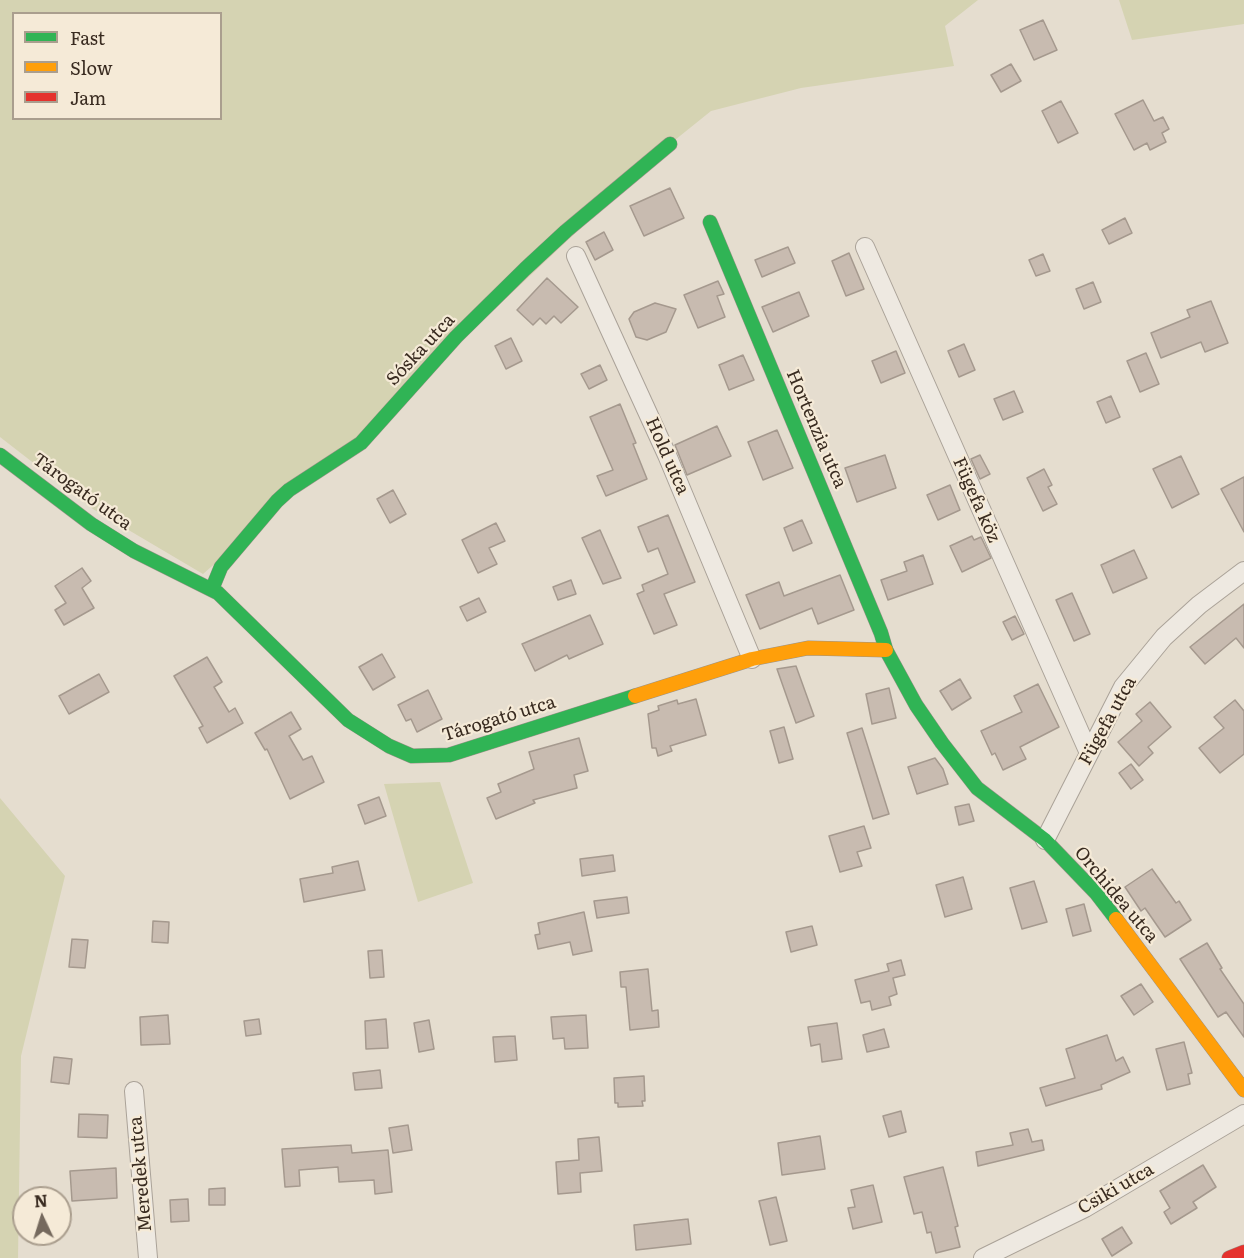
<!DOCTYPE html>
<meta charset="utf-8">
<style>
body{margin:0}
#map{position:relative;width:1244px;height:1258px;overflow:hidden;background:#e5ddcf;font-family:Literata,serif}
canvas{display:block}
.legend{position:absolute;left:12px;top:12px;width:210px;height:108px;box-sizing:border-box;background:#f5ead7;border:2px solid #aa9e8e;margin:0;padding:8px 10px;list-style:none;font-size:18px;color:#392b20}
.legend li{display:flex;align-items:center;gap:12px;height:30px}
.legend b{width:30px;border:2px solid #aa9e8e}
.north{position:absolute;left:12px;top:1186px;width:60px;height:60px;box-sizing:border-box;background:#f5ead7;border:2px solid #aa9e8e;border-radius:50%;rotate:356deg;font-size:16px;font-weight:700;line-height:24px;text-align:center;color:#392b20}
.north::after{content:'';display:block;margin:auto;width:21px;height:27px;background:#75695d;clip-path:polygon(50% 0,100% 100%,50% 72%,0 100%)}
</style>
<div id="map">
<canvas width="1244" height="1258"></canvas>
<ul class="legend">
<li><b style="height:8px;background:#30b455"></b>Fast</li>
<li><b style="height:8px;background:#ff9f0a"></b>Slow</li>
<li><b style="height:8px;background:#e5322d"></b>Jam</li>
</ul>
<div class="north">N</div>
</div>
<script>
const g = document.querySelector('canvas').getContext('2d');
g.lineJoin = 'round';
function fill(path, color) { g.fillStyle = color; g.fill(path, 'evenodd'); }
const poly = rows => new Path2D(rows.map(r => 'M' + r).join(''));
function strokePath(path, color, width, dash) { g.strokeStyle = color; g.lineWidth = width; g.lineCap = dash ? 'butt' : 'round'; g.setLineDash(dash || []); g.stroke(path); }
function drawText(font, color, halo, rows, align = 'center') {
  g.font = font + ' Literata,serif'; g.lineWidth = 4.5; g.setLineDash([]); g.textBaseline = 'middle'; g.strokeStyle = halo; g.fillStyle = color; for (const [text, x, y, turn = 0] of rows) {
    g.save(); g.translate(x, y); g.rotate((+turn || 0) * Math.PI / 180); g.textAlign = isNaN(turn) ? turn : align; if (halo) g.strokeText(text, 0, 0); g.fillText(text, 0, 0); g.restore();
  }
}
const green = poly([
 [0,0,978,0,945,26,954,66,801,88,711,111,670,144,345,450,203,574,93,509,0,437],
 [14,14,220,14,220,118,14,118],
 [1119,0,1244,0,1244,24,1132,40],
 [440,782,473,883,418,902,384,784],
 [0,798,65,876,21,1056,18,1258,0,1258]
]);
const building = poly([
 [1043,20,1057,50,1034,60,1020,30,1043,20],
 [1011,64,1021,81,1001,92,991,75,1011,64],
 [1143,100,1154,121,1163,117,1169,129,1162,133,1166,142,1150,150,1147,143,1134,150,1115,114,1143,100],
 [1061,101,1078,133,1058,143,1042,111,1061,101],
 [670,188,684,218,644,236,630,206,670,188],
 [1125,218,1132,233,1109,244,1102,230,1125,218],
 [604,232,613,250,595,260,586,242,604,232],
 [788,247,795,263,762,277,755,260,788,247],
 [849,253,864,289,846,296,832,261,849,253],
 [1043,254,1050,271,1036,276,1029,260,1043,254],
 [547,278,578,307,561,323,554,316,546,324,540,318,533,325,517,310,547,278],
 [718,281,724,294,717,296,725,317,698,328,684,295,718,281],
 [1093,282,1101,302,1084,309,1076,289,1093,282],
 [799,292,809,316,773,332,762,307,799,292],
 [1211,301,1228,343,1205,352,1201,342,1161,358,1151,333,1190,317,1187,310,1211,301],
 [655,303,676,309,666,332,647,340,636,337,629,319,634,312,655,303],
 [511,338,522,361,506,369,495,346,511,338],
 [964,344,975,370,959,377,948,351,964,344],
 [896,351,905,373,881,383,872,361,896,351],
 [1146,353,1159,384,1140,392,1127,361,1146,353],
 [743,355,754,380,729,390,719,365,743,355],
 [600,365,607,380,589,389,581,374,600,365],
 [1014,391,1023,412,1003,420,994,399,1014,391],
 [1111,396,1120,417,1106,423,1097,402,1111,396],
 [620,404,636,443,633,444,647,479,606,496,597,476,613,470,590,417,620,404],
 [717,426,731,456,687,475,675,445,717,426],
 [777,430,793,468,763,480,748,442,777,430],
 [885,455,896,488,857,502,845,468,885,455],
 [980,455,990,474,980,479,971,459,980,455],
 [1181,456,1199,494,1172,508,1153,469,1181,456],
 [1044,469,1052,485,1048,487,1057,504,1043,511,1027,478,1044,469],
 [1244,477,1244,532,1221,489,1244,477],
 [950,485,960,510,938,520,927,495,950,485],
 [393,490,406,514,390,523,377,499,393,490],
 [668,515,695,582,664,594,677,625,654,634,637,594,644,591,642,585,668,574,658,548,648,552,638,527,668,515],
 [802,520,812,543,793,551,784,528,802,520],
 [496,523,505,541,489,548,497,564,478,573,462,540,496,523],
 [600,530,621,578,603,584,582,538,600,530],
 [972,536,974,540,981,537,991,558,962,572,950,546,972,536],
 [1134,550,1147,578,1113,593,1101,565,1134,550],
 [923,555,933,584,888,600,881,580,907,571,904,562,923,555],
 [82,568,91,581,82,588,94,608,64,625,55,610,66,603,55,586,82,568],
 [840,575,854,610,818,624,812,608,760,629,746,595,779,582,784,596,840,575],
 [571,580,576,594,558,600,553,587,571,580],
 [1072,593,1090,634,1074,641,1056,600,1072,593],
 [479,598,486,612,467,621,460,607,479,598],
 [1244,604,1244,648,1236,638,1205,664,1190,647,1244,604],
 [590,615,603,644,569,659,567,655,535,671,522,644,590,615],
 [1015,616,1024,634,1012,640,1003,622,1015,616],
 [382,654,395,677,373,690,359,667,382,654],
 [207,657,222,682,214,687,229,712,235,708,243,723,207,743,199,728,203,726,174,676,207,657],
 [796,666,814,716,796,723,777,669,796,666],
 [99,674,109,692,69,714,59,696,99,674],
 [960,679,971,698,952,710,940,691,960,679],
 [1038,684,1059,727,1020,747,1026,759,1003,770,995,753,992,755,981,731,1022,712,1014,696,1038,684],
 [889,688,896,718,872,724,866,694,889,688],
 [428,690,442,719,417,732,411,719,406,721,398,705,428,690],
 [696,699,706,735,670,746,672,751,658,756,656,748,652,748,648,714,659,710,658,706,677,700,678,704,696,699],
 [1235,700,1244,711,1244,754,1220,773,1199,748,1224,728,1214,717,1235,700],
 [1150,702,1171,727,1148,747,1153,753,1139,766,1118,742,1142,721,1136,714,1150,702],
 [291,712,301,729,289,736,303,760,312,756,324,782,290,799,267,749,265,750,255,733,291,712],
 [784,727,793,759,779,763,770,731,784,727],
 [862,728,889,814,873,819,847,733,862,728],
 [579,738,588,771,574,775,577,788,533,800,535,803,496,819,487,798,501,792,498,784,534,769,529,752,579,738],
 [935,758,943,769,948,784,917,794,908,767,935,758],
 [1131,764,1143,780,1131,789,1119,773,1131,764],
 [379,797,386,816,365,824,358,805,379,797],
 [969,804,974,821,959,825,955,807,969,804],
 [864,826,871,848,857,852,862,866,840,872,829,836,864,826],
 [613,855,615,871,582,876,580,859,613,855],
 [358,861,365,890,304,902,300,879,333,873,332,867,358,861],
 [1152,869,1176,903,1179,901,1191,920,1165,937,1145,908,1141,911,1125,887,1152,869],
 [963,877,972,909,945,917,936,885,963,877],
 [1034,881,1047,922,1022,929,1010,888,1034,881],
 [627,897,629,913,597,918,594,901,627,897],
 [1084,904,1091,931,1073,936,1066,909,1084,904],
 [584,912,592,951,573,955,570,942,538,949,535,935,540,934,538,923,584,912],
 [153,921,169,922,168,943,152,942,153,921],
 [812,926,817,945,791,952,786,932,812,926],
 [72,939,88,940,85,968,69,967,72,939],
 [1207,943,1222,968,1220,969,1244,1004,1244,1037,1226,1012,1218,1017,1180,959,1207,943],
 [382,950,384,977,370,978,368,951,382,950],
 [901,960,905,975,893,978,897,994,889,997,891,1005,872,1010,870,1001,861,1003,855,980,889,971,887,964,901,960],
 [648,969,652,1011,658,1010,659,1027,630,1030,626,987,621,987,620,972,648,969],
 [1141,984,1153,1002,1134,1015,1121,996,1141,984],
 [168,1015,170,1044,141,1045,140,1017,168,1015],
 [586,1015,588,1048,565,1049,564,1038,553,1039,551,1017,586,1015],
 [259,1019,261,1034,246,1036,244,1021,259,1019],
 [386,1019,388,1048,366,1049,365,1021,386,1019],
 [429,1020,434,1049,419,1052,414,1023,429,1020],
 [837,1023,842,1059,822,1062,820,1044,811,1046,808,1027,837,1023],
 [884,1029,889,1047,867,1052,863,1035,884,1029],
 [1107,1035,1116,1061,1123,1057,1130,1072,1101,1085,1102,1089,1046,1106,1040,1088,1075,1078,1066,1049,1107,1035],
 [515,1036,517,1060,495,1062,493,1037,515,1036],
 [1184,1042,1192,1073,1188,1074,1190,1084,1167,1090,1156,1049,1184,1042],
 [54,1057,72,1059,69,1084,51,1082,54,1057],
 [380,1070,382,1088,355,1090,353,1073,380,1070],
 [644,1076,645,1101,642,1101,643,1106,618,1107,618,1103,615,1103,614,1078,644,1076],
 [901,1111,906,1132,889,1137,883,1116,901,1111],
 [79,1114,108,1115,107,1138,78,1137,79,1114],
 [408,1125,412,1150,393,1153,389,1128,408,1125],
 [1028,1129,1032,1142,1042,1140,1044,1150,978,1166,976,1152,1013,1145,1010,1133,1028,1129],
 [820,1136,825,1169,782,1175,778,1143,820,1136],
 [599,1137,602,1171,580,1173,581,1192,558,1194,556,1162,579,1160,578,1139,599,1137],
 [351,1145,352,1153,388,1150,392,1192,375,1194,374,1180,339,1182,338,1167,299,1170,300,1186,285,1187,282,1149,351,1145],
 [1203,1165,1216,1187,1193,1202,1197,1208,1171,1224,1164,1212,1170,1208,1160,1191,1203,1165],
 [943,1167,958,1226,955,1227,960,1247,936,1253,931,1232,927,1233,922,1212,914,1214,904,1177,943,1167],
 [116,1168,117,1198,72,1201,70,1171,116,1168],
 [873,1185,882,1222,853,1229,848,1208,855,1207,851,1190,873,1185],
 [225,1188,225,1205,209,1205,209,1189,225,1188],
 [776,1197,787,1241,770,1245,759,1201,776,1197],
 [188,1199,189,1221,171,1222,170,1200,188,1199],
 [688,1219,691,1244,636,1250,634,1225,688,1219],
 [1122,1227,1132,1243,1112,1256,1102,1239,1122,1227]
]);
const street = poly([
 [865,247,1089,753],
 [576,256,667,455,752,659],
 [1045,840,1123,687,1164,637,1199,605,1244,571],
 [134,1091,148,1258],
 [983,1258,1085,1208,1244,1114]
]);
const fast = poly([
 [710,222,881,633,886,650,916,705,942,743,977,788,1045,840,1096,893,1116,919],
 [0,455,91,524,134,551,218,593,348,720,389,746,412,756,449,755,635,696],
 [212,589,221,567,277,501,289,490,361,443,456,337,525,269,566,231,670,144]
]);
const slow = poly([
 [635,696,752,659,808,648,886,650],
 [1116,919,1244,1090]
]);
const jam = poly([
 [1229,1258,1244,1252]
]);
const streetNames = [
 ["Sóska utca",421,350,-47],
 ["Hortenzia utca",816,429,67],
 ["Hold utca",667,456,66],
 ["Tárogató utca",82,492,36],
 ["Fügefa köz",976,500,66],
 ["Tárogató utca",499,719,-17],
 ["Fügefa utca",1108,721,-61],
 ["Orchidea utca",1116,895,50],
 ["Meredek utca",141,1174,-95],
 ["Csiki utca",1116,1189,-30]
];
fill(green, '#d5d3b2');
fill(building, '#c8bbb0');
strokePath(building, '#a5998e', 1.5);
strokePath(street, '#aaa298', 20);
strokePath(fast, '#9a9288', 15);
strokePath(slow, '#9a9288', 15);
strokePath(jam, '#9a9288', 15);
strokePath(street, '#eee9e1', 18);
strokePath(fast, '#30b455', 14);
strokePath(slow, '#ff9f0a', 14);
strokePath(jam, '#e5322d', 14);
drawText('18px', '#392b20', '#f5ead7', streetNames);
</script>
